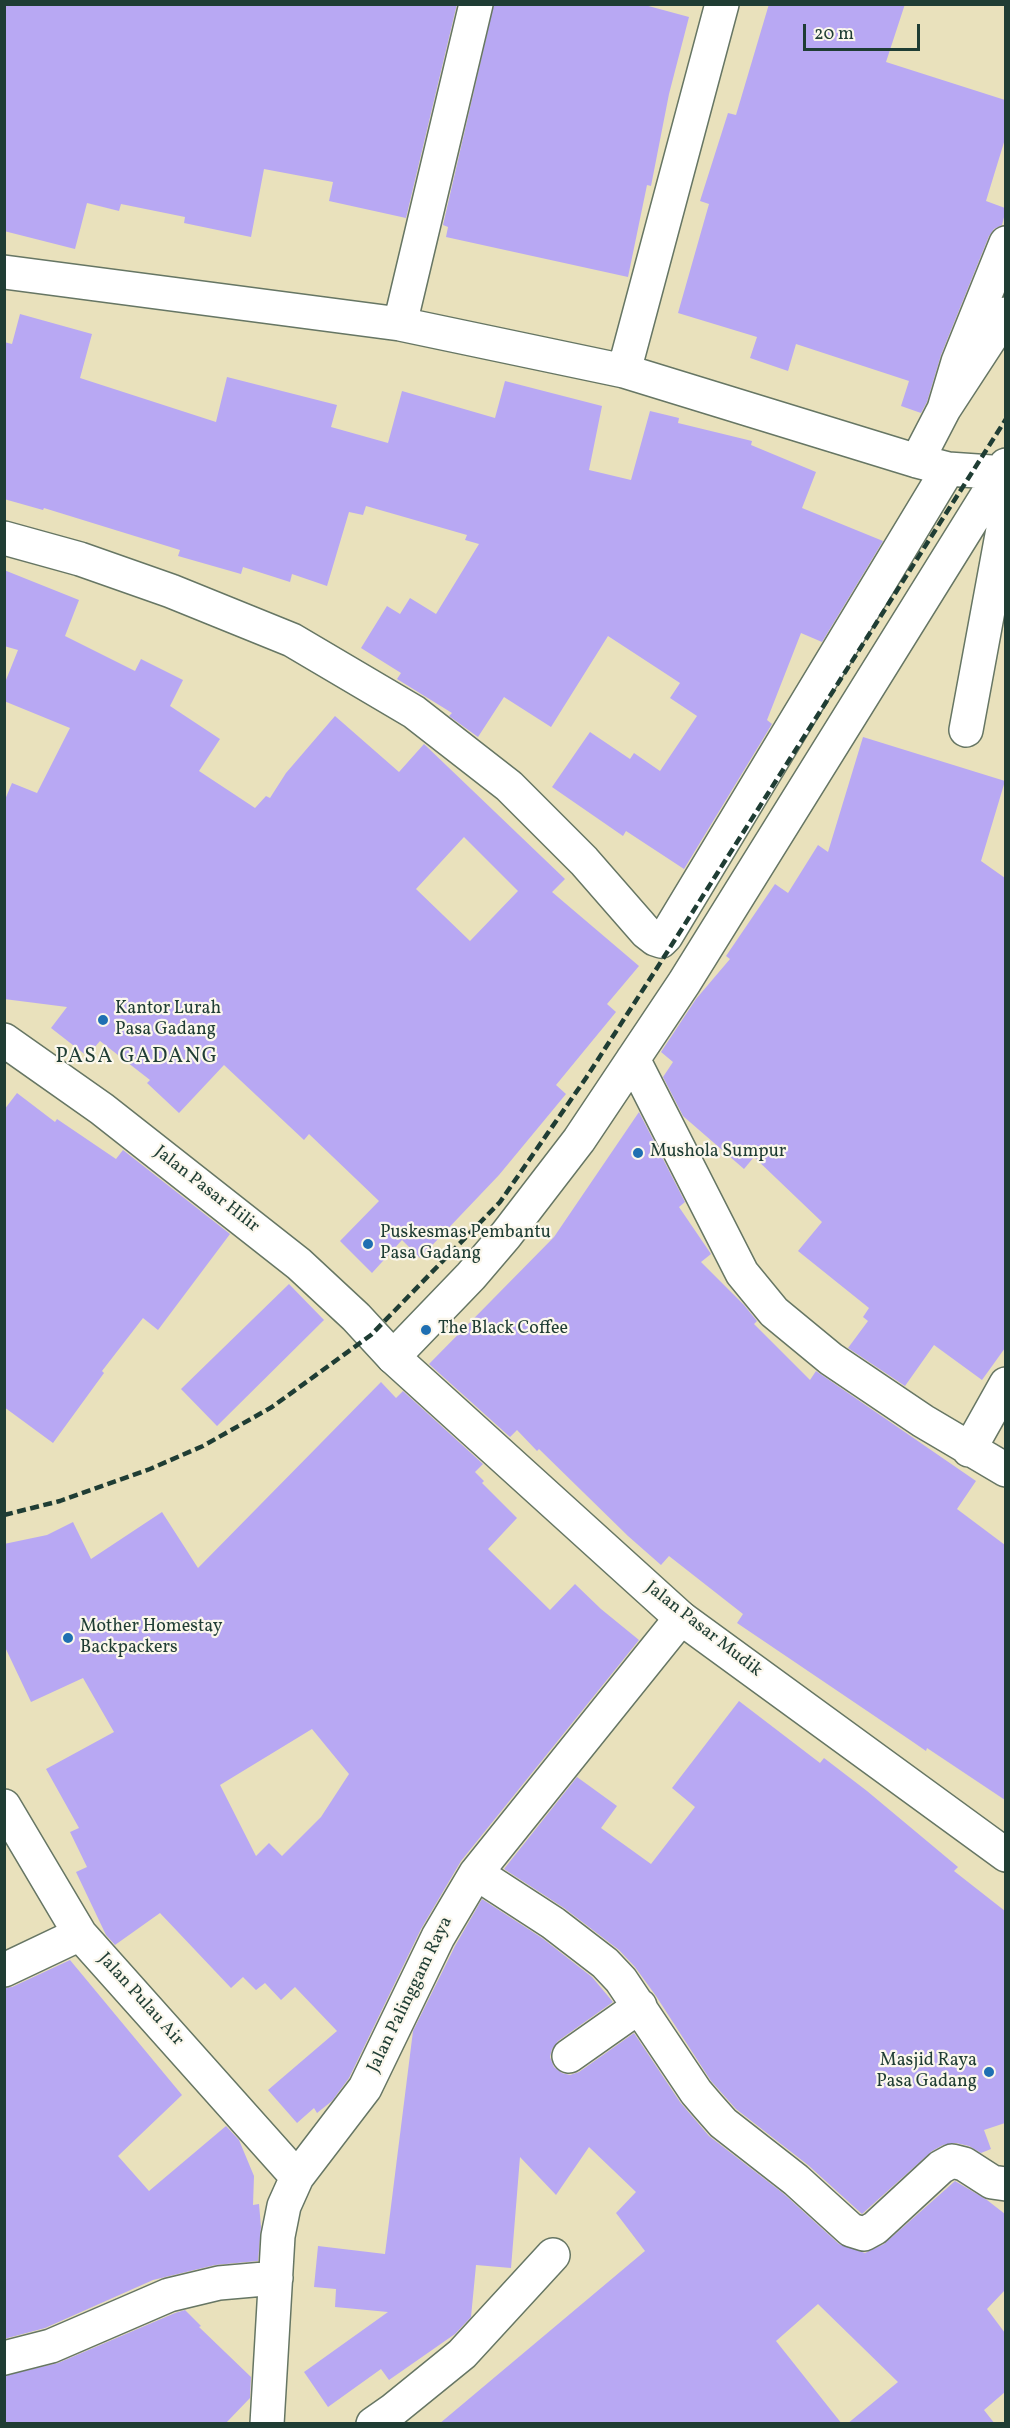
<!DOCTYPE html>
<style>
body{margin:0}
#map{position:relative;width:1010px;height:2428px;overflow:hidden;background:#e9e1bc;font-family:Vollkorn,serif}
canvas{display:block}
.frame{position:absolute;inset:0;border:6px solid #1f3d34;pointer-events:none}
.scale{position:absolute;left:803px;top:24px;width:117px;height:27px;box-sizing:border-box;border:3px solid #1f3d34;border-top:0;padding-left:8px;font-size:18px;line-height:21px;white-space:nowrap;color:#1f3d34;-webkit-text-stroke:4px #fbf7ec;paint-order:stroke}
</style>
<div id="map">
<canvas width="1010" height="2428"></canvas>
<div class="frame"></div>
<div class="scale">20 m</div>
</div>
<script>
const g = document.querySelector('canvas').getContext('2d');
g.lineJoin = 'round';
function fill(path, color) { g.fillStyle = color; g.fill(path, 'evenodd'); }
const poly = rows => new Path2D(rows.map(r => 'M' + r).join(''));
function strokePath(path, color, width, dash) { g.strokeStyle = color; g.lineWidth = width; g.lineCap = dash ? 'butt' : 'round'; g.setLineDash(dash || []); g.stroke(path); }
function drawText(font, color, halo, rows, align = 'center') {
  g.font = font + ' Vollkorn,serif'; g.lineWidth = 4.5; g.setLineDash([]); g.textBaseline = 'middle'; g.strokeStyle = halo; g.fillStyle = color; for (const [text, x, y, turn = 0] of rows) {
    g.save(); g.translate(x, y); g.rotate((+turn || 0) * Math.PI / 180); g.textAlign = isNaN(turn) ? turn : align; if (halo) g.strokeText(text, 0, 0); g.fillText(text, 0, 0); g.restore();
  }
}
const building = poly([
 [4,4,457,4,406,218,329,201,333,182,264,169,251,237,184,223,185,217,121,204,119,211,87,203,75,249,4,231],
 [494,4,641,4,689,17,669,94,651,186,647,185,628,277,446,237,448,227,443,225],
 [769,4,905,4,886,62,1005,100,1005,139,986,201,1005,208,1005,213,1002,225,994,229,989,236,941,355,927,402,921,413,901,406,909,381,796,344,788,371,750,358,757,337,678,313,709,204,700,201,728,113,736,115],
 [20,314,92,334,80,378,216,422,227,377,337,405,331,427,388,443,402,391,495,418,505,381,602,406,589,470,631,480,650,411,679,418,678,423,752,441,751,445,816,472,802,508,883,541,822,642,801,633,767,720,772,724,684,869,626,831,623,836,552,787,590,732,630,759,634,753,660,771,697,716,670,698,680,683,608,636,551,727,504,697,478,737,449,716,452,713,397,679,401,673,361,648,387,606,400,614,410,598,436,614,479,544,465,540,467,535,366,506,363,515,349,512,327,586,292,574,290,582,243,567,241,574,178,556,180,550,44,508,43,510,4,499,4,342,12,344],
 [4,570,79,600,65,636,135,671,141,659,183,680,170,706,220,739,199,771,255,808,266,796,270,798,286,773,335,716,399,772,424,744,565,879,552,892,639,966,607,1004,616,1012,556,1085,566,1094,499,1175,420,1258,402,1240,372,1273,340,1241,379,1201,309,1134,304,1140,224,1065,179,1113,147,1083,150,1080,100,1041,87,1056,51,1028,67,1007,4,999,4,802,12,783,37,793,70,728,4,701,4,685,18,650,4,646],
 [464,837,518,891,470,941,416,889],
 [863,737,1005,781,981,861,1005,878,1005,1348,982,1380,934,1345,905,1386,848,1348,868,1321,863,1317,869,1308,798,1251,822,1222,754,1157,744,1169,683,1116,663,1077,673,1062,661,1052,696,999,730,959,726,956,775,884,788,893,818,845,828,852],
 [17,1093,55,1122,57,1119,116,1159,123,1150,230,1234,158,1330,143,1318,102,1371,104,1373,53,1443,4,1407,4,1110],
 [639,1112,685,1202,679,1207,711,1254,701,1262,744,1305,757,1321,754,1324,810,1380,816,1371,976,1481,957,1509,1005,1545,1005,1800,927,1748,926,1751,913,1742,737,1623,743,1614,669,1556,661,1565,628,1536,539,1449,537,1451,517,1430,510,1437,429,1364,554,1237],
 [289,1284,324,1320,217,1426,181,1389],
 [381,1382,396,1398,403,1391,483,1464,475,1472,484,1481,482,1483,517,1518,488,1549,550,1610,575,1584,601,1609,639,1640,461,1861,421,1929,349,2078,332,2101,317,2113,314,2108,297,2123,268,2090,337,2031,295,1987,281,2000,265,1983,256,1990,243,1977,231,1988,160,1913,115,1945,106,1935,76,1872,87,1867,70,1832,79,1828,46,1769,114,1732,83,1678,31,1702,4,1645,4,1544,47,1535,73,1522,91,1559,162,1512,198,1568],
 [312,1729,349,1774,321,1817,282,1856,269,1843,256,1856,220,1785],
 [739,1701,820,1763,824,1758,867,1791,958,1867,954,1871,1005,1911,1005,2123,984,2130,991,2149,981,2153,969,2146,956,2143,943,2145,932,2151,862,2214,808,2165,736,2109,711,2081,656,1996,635,1967,619,1950,564,1908,504,1869,577,1777,617,1806,601,1828,651,1864,695,1807,672,1788],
 [482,1899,542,1938,592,1977,613,2002,558,2041,552,2049,550,2057,554,2067,562,2073,570,2075,579,2072,634,2033,680,2102,709,2136,784,2194,839,2244,865,2253,884,2244,955,2181,987,2200,1005,2214,1005,2290,987,2309,1005,2333,1005,2392,984,2410,995,2424,847,2424,898,2382,818,2304,776,2341,842,2424,439,2424,645,2251,616,2213,636,2192,589,2147,556,2195,520,2157,511,2268,476,2265,471,2317,455,2334,389,2380,381,2369,328,2407,304,2372,388,2312,335,2307,336,2289,314,2287,318,2246,385,2254,413,2031,455,1946],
 [70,1960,182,2095,118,2156,149,2191,226,2126,239,2140,254,2176,253,2205,259,2204,261,2227,258,2261,215,2265,153,2280,45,2328,4,2339,4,1988,12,1987],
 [185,2310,201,2326,199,2327,251,2377,250,2398,225,2424,4,2424,4,2376,58,2363,175,2313]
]);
const minor = poly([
 [4,272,400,324,624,371,917,461,948,469,1006,473],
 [400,324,476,4],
 [624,371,722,4],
 [944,409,958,362,1006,243],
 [917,461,944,409,1006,314],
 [4,538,80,559,171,591,292,640,414,712,509,786,584,861,646,932,655,939,661,941,666,936,948,469],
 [966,730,1006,513],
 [633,1059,742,1273,774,1312,831,1359,923,1421,1006,1470],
 [393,1357,471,1276,506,1235,579,1140,684,983,1006,465],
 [969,1450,1006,1384],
 [4,1806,80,1934,297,2177],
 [476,1873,553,1923,605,1963,621,1980,696,2092,708,2106,723,2123,796,2180,851,2230,864,2234,875,2228,941,2167,952,2161,964,2164,992,2182,1006,2184],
 [4,1970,80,1934],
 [569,2056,640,2006],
 [4,2358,51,2346,169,2295,219,2283,276,2278],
 [267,2424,278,2236,284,2206,297,2177,365,2088,438,1937,476,1873,681,1618],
 [373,2424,393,2410,462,2354,553,2255]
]);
const major = poly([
 [4,1040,102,1109,299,1264,356,1317,393,1357,681,1618,1006,1855]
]);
const rail = poly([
 [4,1515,60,1501,150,1469,203,1446,272,1407,371,1335,500,1202,586,1078,657,968,1006,419]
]);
const markers = [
 [103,1020,6,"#1f6fb2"],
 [638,1153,6,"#1f6fb2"],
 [368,1244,6,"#1f6fb2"],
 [426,1330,6,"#1f6fb2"],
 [68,1638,6,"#1f6fb2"],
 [989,2072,6,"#1f6fb2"]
];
const poiNames = [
 ["Kantor Lurah",115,1010],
 ["Pasa Gadang",115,1031],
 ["Mushola Sumpur",650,1153],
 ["Puskesmas Pembantu",380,1234],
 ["Pasa Gadang",380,1255],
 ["The Black Coffee",438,1330],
 ["Mother Homestay",80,1628],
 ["Backpackers",80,1649],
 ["Masjid Raya",977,2062,"right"],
 ["Pasa Gadang",977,2083,"right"]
];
const streetNames = [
 ["Jalan Pasar Hilir",206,1190,38],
 ["Jalan Pasar Mudik",703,1630,38],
 ["Jalan Palinggam Raya",411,1995,-64],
 ["Jalan Pulau Air",140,2000,48]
];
const quarterNames = [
 ["PASA GADANG",137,1058]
];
fill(building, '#b8a8f3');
strokePath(minor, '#667664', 36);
strokePath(major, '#667664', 36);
strokePath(minor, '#fff', 33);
strokePath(major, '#fff', 33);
strokePath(rail, '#1f3d34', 4.5, [9, 4.5]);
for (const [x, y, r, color] of markers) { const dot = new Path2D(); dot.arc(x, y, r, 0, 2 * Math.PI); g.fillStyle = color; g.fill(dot); strokePath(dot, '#fbf7ec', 2); }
drawText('18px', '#1f3d34', '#fbf7ec', poiNames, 'left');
drawText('18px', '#1f3d34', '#fbf7ec', streetNames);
g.letterSpacing = '1.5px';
drawText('21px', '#1f3d34', '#fbf7ec', quarterNames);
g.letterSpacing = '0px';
</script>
